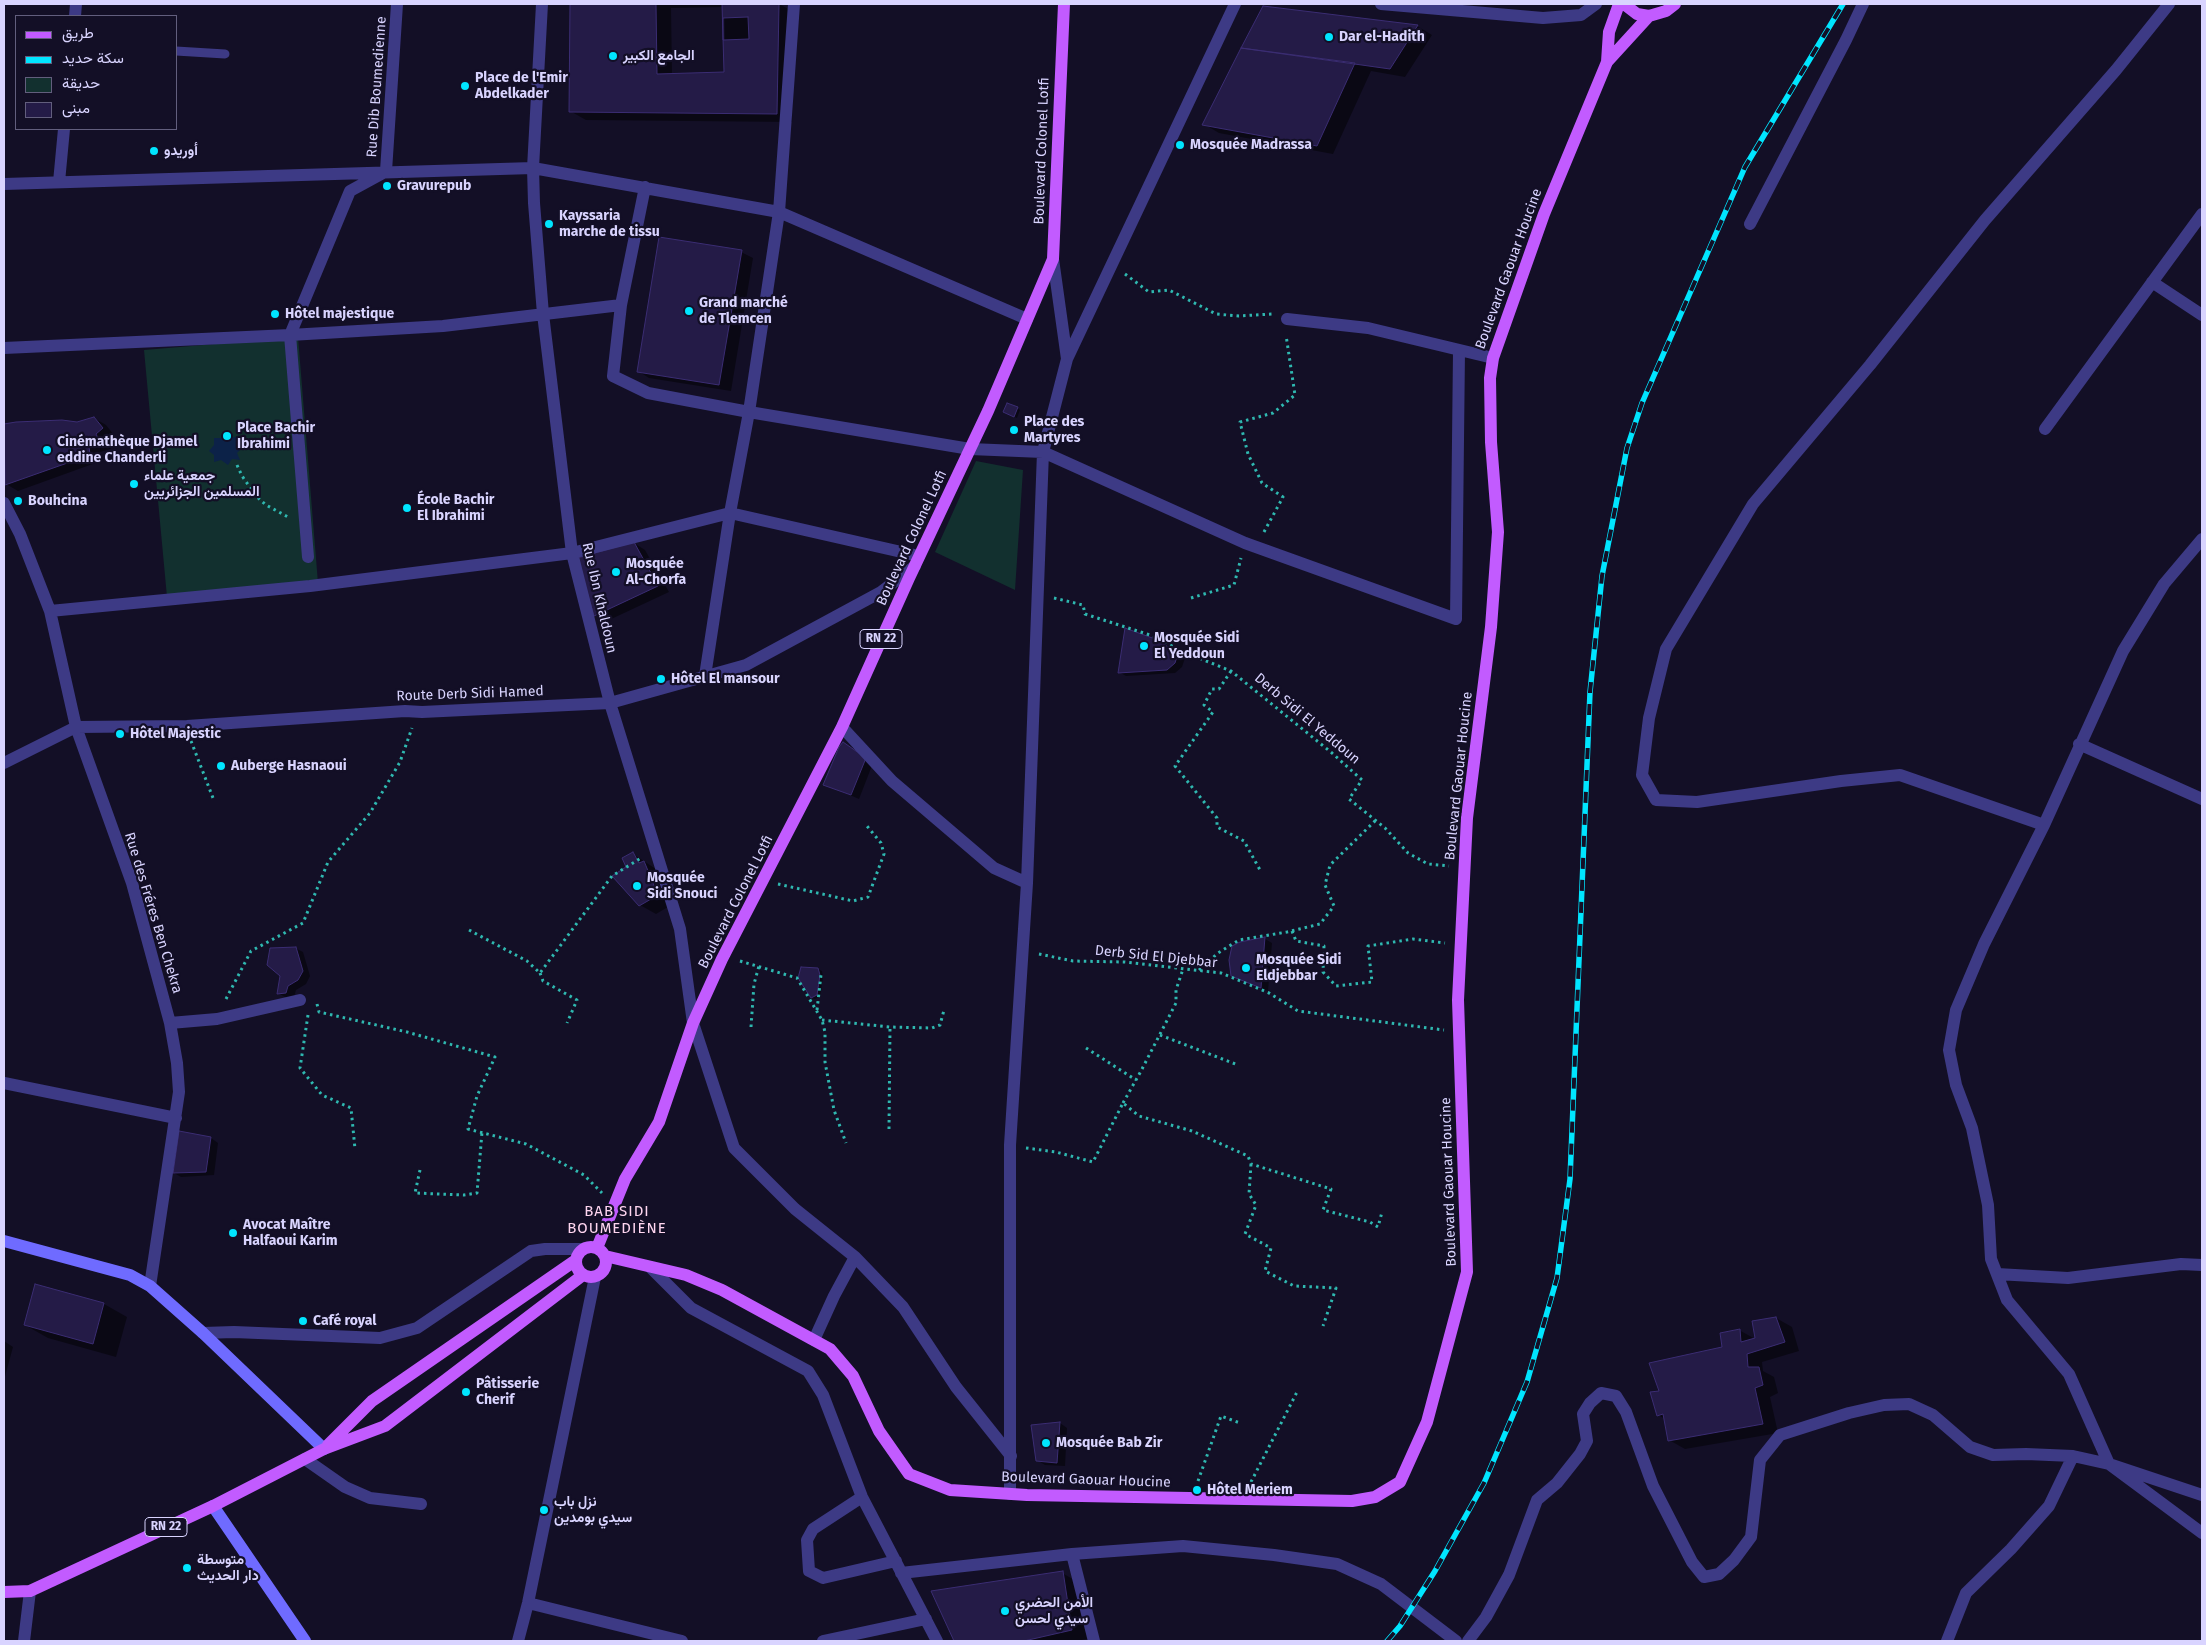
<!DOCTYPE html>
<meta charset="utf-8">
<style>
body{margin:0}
#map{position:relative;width:2206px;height:1645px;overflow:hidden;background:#130f26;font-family:"Fira Sans",Vazirmatn,sans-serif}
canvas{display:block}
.frame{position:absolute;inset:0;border:5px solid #d9d4ff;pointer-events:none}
.legend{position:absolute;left:15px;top:15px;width:162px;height:115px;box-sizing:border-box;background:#130f26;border:1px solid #625e7d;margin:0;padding:6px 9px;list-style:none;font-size:15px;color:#d9d4ff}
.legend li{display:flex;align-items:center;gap:10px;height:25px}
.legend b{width:25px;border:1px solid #625e7d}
</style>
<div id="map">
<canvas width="2206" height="1645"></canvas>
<div class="frame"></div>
<ul class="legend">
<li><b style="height:6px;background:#c25bff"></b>طريق</li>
<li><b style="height:6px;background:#00e5ff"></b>سكة حديد</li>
<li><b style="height:14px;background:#12302f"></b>حديقة</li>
<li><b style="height:14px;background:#241b47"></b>مبنى</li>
</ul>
</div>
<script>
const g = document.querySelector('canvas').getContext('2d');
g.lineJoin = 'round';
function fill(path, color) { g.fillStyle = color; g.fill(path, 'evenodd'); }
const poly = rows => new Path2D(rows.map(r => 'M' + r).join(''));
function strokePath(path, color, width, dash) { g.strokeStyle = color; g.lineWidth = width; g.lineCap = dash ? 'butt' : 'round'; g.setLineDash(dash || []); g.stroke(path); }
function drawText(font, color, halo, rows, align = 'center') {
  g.font = font + ' "Fira Sans",Vazirmatn,sans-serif'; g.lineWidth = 4.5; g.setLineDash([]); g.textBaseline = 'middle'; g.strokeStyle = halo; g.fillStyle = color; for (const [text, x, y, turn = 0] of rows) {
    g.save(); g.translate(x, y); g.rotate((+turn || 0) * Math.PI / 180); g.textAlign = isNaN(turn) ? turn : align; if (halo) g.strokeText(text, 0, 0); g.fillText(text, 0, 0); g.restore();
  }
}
const green = poly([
 [298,337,318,583,167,597,144,350],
 [976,461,1023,470,1015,590,935,552]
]);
const water = poly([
 [225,433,231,438,238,436,236,443,242,448,237,453,240,460,232,459,228,465,221,460,214,462,214,455,209,451,214,445,214,438,221,438]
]);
const shadow = poly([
 [572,4,779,4,794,12,792,122,586,120,570,111],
 [724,7,726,73,672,75,671,8],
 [1264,7,1417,26,1432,35,1405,77,1371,71,1333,154,1219,133,1204,124],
 [741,252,753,258,731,391,649,378,638,371],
 [1017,408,1020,410,1017,418,1008,414],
 [94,418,106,425,114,435,107,440,111,449,100,452,101,461,18,491,6,484,4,480,4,425,16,423,77,423],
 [634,543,645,550,669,592,607,621,595,615],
 [1155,640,1185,658,1182,667,1175,673,1126,676,1119,672],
 [840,747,873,763,859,799,825,784],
 [633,854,659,871,673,904,656,914,640,905,628,868],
 [1265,939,1272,943,1268,991,1232,975],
 [295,948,303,952,310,976,306,984,296,990,294,997,285,997,278,993,282,975],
 [818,969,822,971,823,977,820,997,815,999,812,998,800,978],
 [180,1133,211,1138,218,1143,214,1175,181,1177,174,1173],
 [104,1304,127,1317,116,1357,48,1338,25,1325],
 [1776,1318,1792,1327,1799,1351,1762,1362,1763,1371,1774,1377,1778,1393,1770,1397,1778,1433,1685,1449,1669,1440,1665,1419,1658,1415,1660,1392,1724,1348,1739,1330,1757,1340],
 [4,1341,13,1347,4,1380],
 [1060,1423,1067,1428,1065,1466,1045,1465,1037,1460,1032,1426],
 [1062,1573,1078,1582,1087,1639,1076,1641,955,1641,933,1592]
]);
const building = poly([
 [570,4,656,4,657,74,724,72,722,4,779,4,777,114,569,112,570,4],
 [1263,6,1418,25,1390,69,1241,48,1263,6],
 [748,17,749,39,723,40,723,18,748,17],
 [1241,48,1355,63,1317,146,1202,125,1241,48],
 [659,237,742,250,719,385,637,372,659,237],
 [1007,403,1018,407,1014,417,1003,412,1007,403],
 [94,417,103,428,96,434,100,442,89,446,90,455,5,485,4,424,16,422,62,420,77,422,94,417],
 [634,542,658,586,594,616,577,558,634,542],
 [1125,628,1155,639,1178,653,1175,663,1167,670,1118,673,1125,628],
 [843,742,866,758,851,795,823,785,839,747,843,742],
 [633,852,639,863,644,861,658,895,639,906,612,876,626,867,622,858,633,852],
 [1265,937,1261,988,1231,976,1229,960,1232,946,1240,942,1265,937],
 [296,947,303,971,298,980,288,986,286,993,277,994,280,976,267,965,270,948,296,947],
 [801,967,818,968,820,975,817,995,811,998,798,978,801,967],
 [179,1131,211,1137,206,1172,173,1173,179,1131],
 [35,1284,104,1303,93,1344,24,1325,35,1284],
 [1776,1317,1785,1342,1747,1354,1748,1367,1759,1367,1763,1385,1755,1388,1763,1424,1668,1441,1663,1414,1657,1416,1650,1392,1659,1391,1649,1363,1722,1347,1720,1333,1740,1329,1741,1342,1755,1338,1752,1321,1776,1317],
 [1060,1422,1057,1463,1036,1461,1031,1425,1060,1422],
 [1063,1571,1072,1630,1024,1641,954,1641,931,1591,1063,1571]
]);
const path = poly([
 [1125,274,1149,292,1169,290,1216,314,1239,316,1272,314],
 [237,465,242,476,257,497,266,505,288,517],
 [1264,532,1283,497,1262,483,1248,454,1240,422,1273,413,1295,395,1286,335],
 [1054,598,1083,605,1085,614,1156,637,1179,650,1231,671,1332,753,1362,780,1349,799,1385,828,1408,853,1428,864,1449,866],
 [1191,598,1234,585,1241,558],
 [1231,671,1219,689,1212,689,1204,705,1213,712,1175,766,1217,818,1217,827,1244,841,1260,870],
 [191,741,213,798],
 [778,884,853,901,868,897,884,854,881,843,867,826],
 [469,930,527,961,540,973,612,876,641,858],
 [1292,931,1296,941,1324,946,1323,972,1336,986,1372,982,1368,946,1413,939,1445,943],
 [1039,954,1073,961,1125,962,1221,973,1269,993,1298,1011,1444,1030],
 [740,961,797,978,822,1020,825,1032,825,1062,834,1110,846,1143],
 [1199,970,1218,953,1239,940,1287,932,1320,924,1334,906,1325,885,1330,865,1376,820],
 [540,973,543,981,577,1000,567,1023],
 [226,999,251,951,303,923,328,862,370,813,400,762,412,728],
 [317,1004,319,1012,407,1032,495,1057,477,1096,468,1129,526,1144,584,1175,602,1193],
 [817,1010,821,975],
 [308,1015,300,1068,322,1095,351,1108,355,1149],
 [822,1020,890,1027,932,1028,940,1025,944,1010],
 [751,1027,754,984,759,966],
 [1160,1035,1238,1065],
 [1086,1048,1136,1080],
 [1123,1103,1141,1071,1176,1003,1176,990,1183,969],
 [889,1129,890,1027],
 [1026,1148,1056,1152,1093,1162,1123,1103,1139,1116,1192,1131,1248,1156,1251,1164,1331,1189,1323,1210,1370,1222,1378,1227,1382,1212],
 [1251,1164,1249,1194,1256,1205,1245,1234,1271,1248,1265,1271,1294,1286,1336,1288,1323,1326],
 [420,1170,415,1193,464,1195,477,1193,482,1132],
 [1198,1481,1221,1416,1240,1423],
 [1251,1482,1297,1392]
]);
const service = poly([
 [176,51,225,54]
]);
const minor = poly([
 [542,4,533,168,534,203,543,314,572,553,610,703,680,929,693,1023,734,1148,795,1209,855,1257,903,1307,956,1387,1011,1456],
 [1381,4,1543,18,1581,15,1596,4],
 [75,16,76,4],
 [386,171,397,4],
 [59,182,64,129],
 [4,184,533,168,779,212,1027,319],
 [645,187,621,305,613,376,648,393,749,412,970,449,1043,452,1245,543,1456,619,1459,351],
 [1750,224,1846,40,1863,4],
 [2152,282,2202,315],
 [1287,319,1368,328,1493,358],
 [4,348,290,335,443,326,621,305],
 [1067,359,1235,4],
 [2045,429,2202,214],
 [4,503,20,534,50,611,76,727,132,883,170,1023,177,1063,179,1092,150,1286],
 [2202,539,2164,584,2123,651,2044,825,1984,944,1956,1010,1949,1050,1956,1085,1972,1128,1988,1205,1991,1259,2007,1300,2069,1374,2109,1464,2202,1533],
 [308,557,290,335,350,191,383,173],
 [50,611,310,586,572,553,730,513,919,556],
 [705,676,730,513,749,412,779,212,794,4],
 [842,727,892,781,994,868,1027,883],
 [2079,744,2202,799],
 [4,763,76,727,187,726,405,711,422,712,610,703,746,665,881,592,915,566],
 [2044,825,1900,775,1841,781,1697,802,1656,800,1642,775,1649,718,1666,649,1753,504,1870,365,1985,220,2116,70,2169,4],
 [170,1023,217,1019,300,1000],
 [4,1083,176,1118],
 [650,1267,691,1308,808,1371,823,1395,862,1497,937,1641],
 [1997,1274,2068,1278,2181,1264,2202,1265],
 [203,1333,234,1332,380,1338,417,1328,531,1251,545,1249,582,1249],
 [814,1340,834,1296,855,1257],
 [305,1459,345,1487,370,1498,421,1504],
 [1010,1494,1010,1145,1027,883,1043,452,1067,359,1053,259],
 [862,1497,813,1529,807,1540,809,1571,823,1578,896,1561],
 [1072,1554,1094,1641],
 [901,1573,1072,1554,1183,1546,1274,1555,1337,1564,1381,1584,1456,1641],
 [528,1603,682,1641],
 [24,1641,30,1591],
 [518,1641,528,1603,595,1277],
 [823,1641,926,1619],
 [1468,1641,1486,1617,1509,1575,1537,1500,1557,1483,1580,1454,1587,1441,1583,1414,1590,1403,1601,1393,1616,1396,1626,1412,1653,1486,1692,1562,1704,1577,1719,1574,1734,1560,1751,1537,1760,1460,1780,1435,1849,1413,1884,1405,1909,1404,1933,1415,1970,1447,1993,1455,2026,1454,2073,1456,2109,1464,2202,1495],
 [1947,1641,1966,1593,2011,1549,2049,1506,2073,1456]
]);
const secondary = poly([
 [4,1241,130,1275,150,1286,203,1333,324,1449],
 [213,1506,305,1641]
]);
const primary = poly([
 [1624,4,1637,14,1649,16,1666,11,1675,4],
 [1607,62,1649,16],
 '576 1262a15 15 0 1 1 30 0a15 15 0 1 1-30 0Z',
 [597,1248,625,1179,659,1122,693,1023,722,959,842,727,909,578,988,411,1053,259,1064,4],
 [605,1256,686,1275,722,1290,830,1349,853,1376,879,1431,909,1474,950,1490,1027,1495,1352,1501,1375,1497,1400,1482,1427,1422,1467,1272,1458,1000,1467,818,1491,627,1498,532,1491,442,1490,378,1493,358,1544,214,1607,62,1609,32,1619,4],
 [328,1445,372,1401,576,1260],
 [4,1592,30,1591,213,1506,324,1449,385,1426,583,1275]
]);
const rail = poly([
 [1387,1641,1400,1626,1435,1571,1484,1483,1527,1382,1557,1278,1570,1179,1590,692,1602,576,1627,448,1642,403,1745,167,1843,4]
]);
const markers = [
 [1329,37,5,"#00e5ff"],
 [613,56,5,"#00e5ff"],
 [465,86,5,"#00e5ff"],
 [1180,145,5,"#00e5ff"],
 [154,151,5,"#00e5ff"],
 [387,186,5,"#00e5ff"],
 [549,224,5,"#00e5ff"],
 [689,311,5,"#00e5ff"],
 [275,314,5,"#00e5ff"],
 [1014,430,5,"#00e5ff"],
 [227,436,5,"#00e5ff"],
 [47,450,5,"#00e5ff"],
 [134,484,5,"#00e5ff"],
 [18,501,5,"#00e5ff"],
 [407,508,5,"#00e5ff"],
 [616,572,5,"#00e5ff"],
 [1144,646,5,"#00e5ff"],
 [661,679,5,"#00e5ff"],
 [120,734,5,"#00e5ff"],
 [221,766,5,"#00e5ff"],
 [637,886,5,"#00e5ff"],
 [1246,968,5,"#00e5ff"],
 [233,1233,5,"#00e5ff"],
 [303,1321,5,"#00e5ff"],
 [466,1392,5,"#00e5ff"],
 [1046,1443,5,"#00e5ff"],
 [1197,1490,5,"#00e5ff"],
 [544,1510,5,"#00e5ff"],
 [187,1568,5,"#00e5ff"],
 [1005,1611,5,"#00e5ff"]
];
const shields = [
 [881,639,42],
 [166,1527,42]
];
const shieldNames = [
 ["RN 22",881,639],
 ["RN 22",166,1527]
];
const poiNames = [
 ["Dar el-Hadith",1339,37],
 ["الجامع الكبير",623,56],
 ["Place de l'Emir",475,78],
 ["Abdelkader",475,94],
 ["Mosquée Madrassa",1190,145],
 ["أوريدو",164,151],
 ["Gravurepub",397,186],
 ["Kayssaria",559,216],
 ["marche de tissu",559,232],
 ["Grand marché",699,303],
 ["de Tlemcen",699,319],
 ["Hôtel majestique",285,314],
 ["Place des",1024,422],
 ["Martyres",1024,438],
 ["Place Bachir",237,428],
 ["Ibrahimi",237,444],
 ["Cinémathèque Djamel",57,442],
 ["eddine Chanderli",57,458],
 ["جمعية علماء",144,476],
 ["المسلمين الجزائريين",144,492],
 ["École Bachir",417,500],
 ["El Ibrahimi",417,516],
 ["Bouhcina",28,501],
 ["Mosquée",626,564],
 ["Al-Chorfa",626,580],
 ["Mosquée Sidi",1154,638],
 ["El Yeddoun",1154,654],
 ["Hôtel El mansour",671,679],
 ["Hôtel Majestic",130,734],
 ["Auberge Hasnaoui",231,766],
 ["Mosquée",647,878],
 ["Sidi Snouci",647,894],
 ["Mosquée Sidi",1256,960],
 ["Eldjebbar",1256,976],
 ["Avocat Maître",243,1225],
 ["Halfaoui Karim",243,1241],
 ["Café royal",313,1321],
 ["Pâtisserie",476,1384],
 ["Cherif",476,1400],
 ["Mosquée Bab Zir",1056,1443],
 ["Hôtel Meriem",1207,1490],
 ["نزل باب",554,1502],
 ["سيدي بومدين",554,1518],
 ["متوسطة",197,1560],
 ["دار الحديث",197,1576],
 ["الأمن الحضري",1015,1603],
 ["سيدي لحسن",1015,1619]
];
const streetNames = [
 ["Rue Dib Boumedienne",377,87,-86],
 ["Boulevard Colonel Lotfi",1042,151,-88],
 ["Boulevard Gaouar Houcine",1509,269,-70],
 ["Boulevard Colonel Lotfi",912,538,-65],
 ["Rue Ibn Khaldoun",599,598,77],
 ["Route Derb Sidi Hamed",470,694,-2],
 ["Derb Sidi El Yeddoun",1307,719,40],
 ["Boulevard Gaouar Houcine",1459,776,-84],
 ["Boulevard Colonel Lotfi",736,902,-63],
 ["Rue des Fréres Ben Chekra",153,913,73],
 ["Derb Sid El Djebbar",1156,957,6],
 ["Boulevard Gaouar Houcine",1449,1182,-92],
 ["Boulevard Gaouar Houcine",1086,1480,2]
];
const neighbourhoodNames = [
 ["BAB SIDI",617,1212],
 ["BOUMEDIÈNE",617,1229]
];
fill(green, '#12302f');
fill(water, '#0c2248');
fill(shadow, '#0007');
fill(building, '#241b47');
strokePath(building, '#3b2d73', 1);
strokePath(path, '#2fb8b0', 3, [2.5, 4]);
strokePath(service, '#3d3a85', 9);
strokePath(minor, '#3d3a85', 12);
strokePath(secondary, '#6f6bff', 12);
strokePath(primary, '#c25bff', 12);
strokePath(rail, '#00e5ff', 5.5);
strokePath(rail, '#130f26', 4, [11]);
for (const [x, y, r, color] of markers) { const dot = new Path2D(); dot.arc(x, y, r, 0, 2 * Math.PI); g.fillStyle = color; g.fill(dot); strokePath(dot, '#130f26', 2); }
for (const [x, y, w] of shields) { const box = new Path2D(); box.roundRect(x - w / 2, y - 9.5, w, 19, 4); g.fillStyle = '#130f26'; g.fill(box); strokePath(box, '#d9d4ff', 1); }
drawText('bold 12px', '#d9d4ff', null, shieldNames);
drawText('bold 14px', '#d9d4ff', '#130f26', poiNames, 'left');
drawText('14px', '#d9d4ff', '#130f26', streetNames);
g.letterSpacing = '1px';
drawText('15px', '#ffd6f0', '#130f26', neighbourhoodNames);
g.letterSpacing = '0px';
</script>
